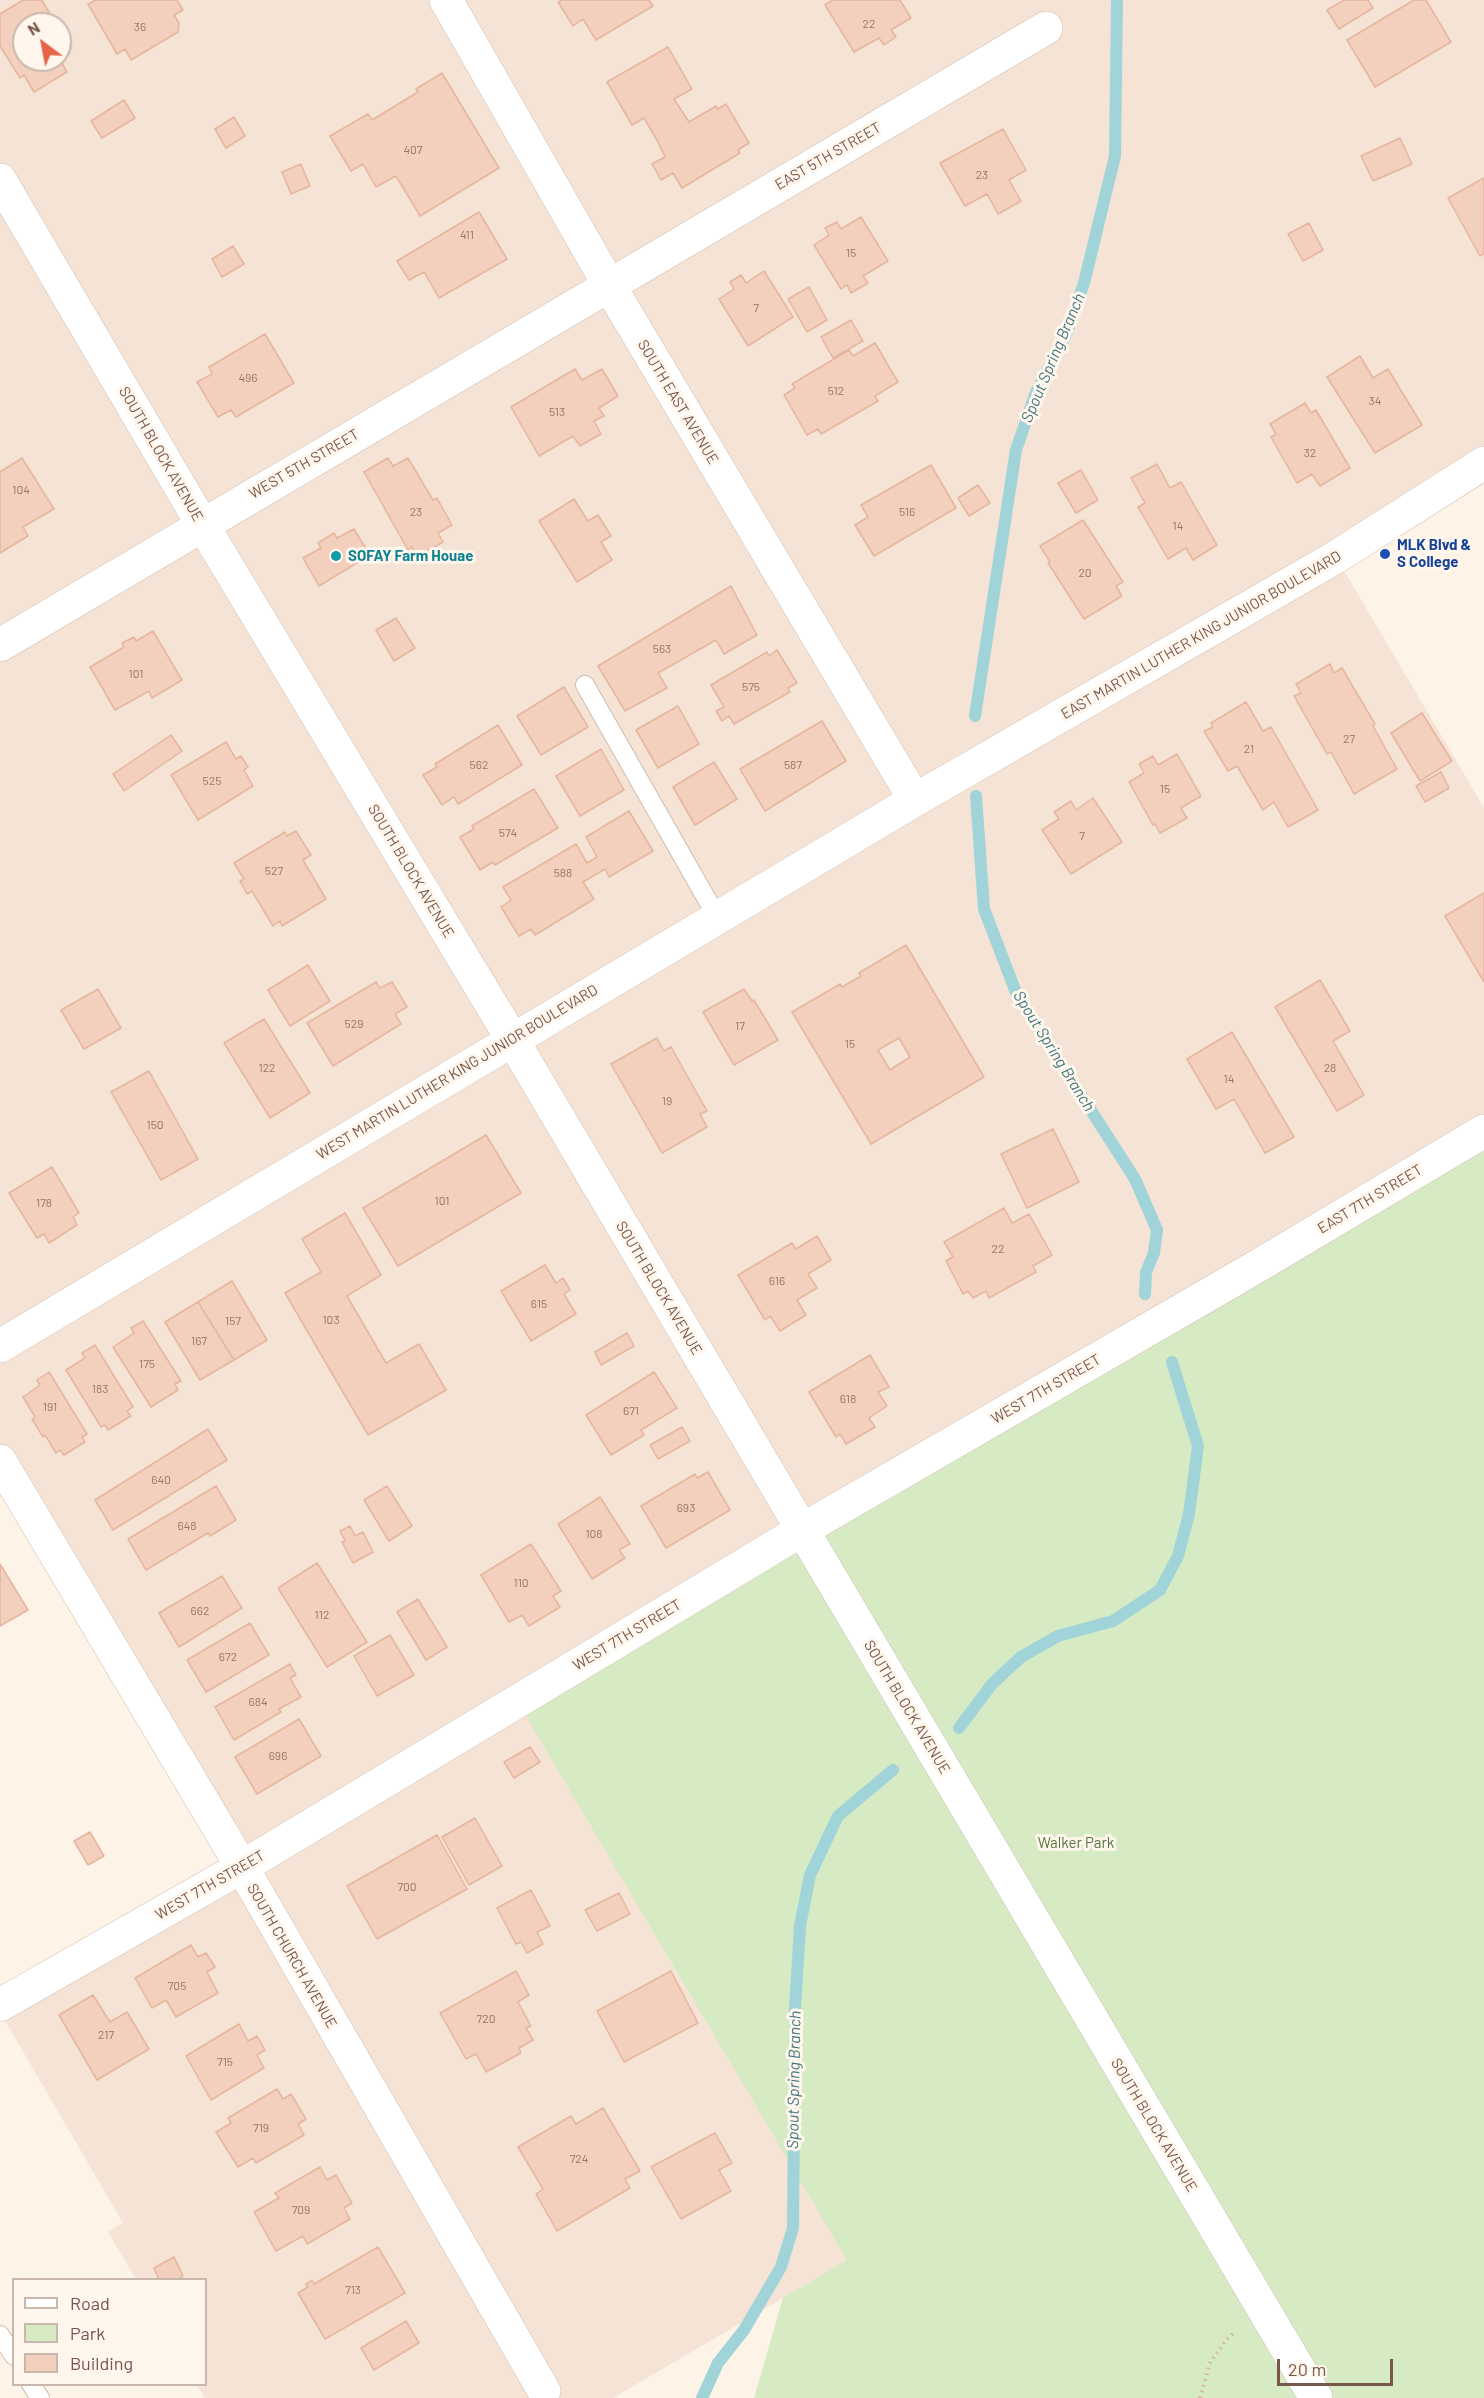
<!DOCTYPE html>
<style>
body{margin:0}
#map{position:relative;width:1484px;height:2398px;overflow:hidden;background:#fdf3e6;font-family:Barlow,sans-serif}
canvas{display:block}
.legend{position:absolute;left:12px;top:2278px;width:195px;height:108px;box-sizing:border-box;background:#fff7ed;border:2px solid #c9b7ac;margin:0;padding:8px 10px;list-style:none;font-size:18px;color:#77574a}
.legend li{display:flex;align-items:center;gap:12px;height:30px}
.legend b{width:30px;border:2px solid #c9b7ac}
.north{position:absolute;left:12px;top:12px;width:60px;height:60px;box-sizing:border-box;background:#fff7ed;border:2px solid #c9b7ac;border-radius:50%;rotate:328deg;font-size:16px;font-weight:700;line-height:24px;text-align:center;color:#77574a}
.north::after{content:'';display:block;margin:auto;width:21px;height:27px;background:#e96349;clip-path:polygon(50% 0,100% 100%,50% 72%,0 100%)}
.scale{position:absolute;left:1277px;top:2359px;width:116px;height:27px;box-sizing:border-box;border:3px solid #77574a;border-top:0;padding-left:8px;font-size:18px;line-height:21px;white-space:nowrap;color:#77574a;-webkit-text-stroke:4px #fff7ed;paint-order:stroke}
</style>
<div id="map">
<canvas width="1484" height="2398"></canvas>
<ul class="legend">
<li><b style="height:8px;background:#fff"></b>Road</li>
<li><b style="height:16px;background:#d6ebc4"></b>Park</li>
<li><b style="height:16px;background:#f3cfbd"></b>Building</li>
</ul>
<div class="north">N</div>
<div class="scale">20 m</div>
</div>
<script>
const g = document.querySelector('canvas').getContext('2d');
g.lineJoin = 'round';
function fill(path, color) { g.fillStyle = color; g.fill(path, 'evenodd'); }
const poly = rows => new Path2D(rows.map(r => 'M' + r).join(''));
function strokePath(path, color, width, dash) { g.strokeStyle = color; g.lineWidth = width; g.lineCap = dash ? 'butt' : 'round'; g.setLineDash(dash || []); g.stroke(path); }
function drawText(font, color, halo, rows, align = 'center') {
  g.font = font + ' Barlow,sans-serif'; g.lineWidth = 6; g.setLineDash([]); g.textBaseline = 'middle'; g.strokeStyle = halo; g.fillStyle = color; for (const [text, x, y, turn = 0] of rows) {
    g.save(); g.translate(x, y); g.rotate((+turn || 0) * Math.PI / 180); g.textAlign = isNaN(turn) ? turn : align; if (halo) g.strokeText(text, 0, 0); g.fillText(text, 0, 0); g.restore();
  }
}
const residential = poly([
 [0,0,1484,0,1484,463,1336,557,1484,808,1484,1131,518,1701,848,2260,613,2398,205,2398,197,2385,206,2384,206,2280,136,2279,108,2232,123,2223,0,2012,241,1867,0,1461],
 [24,24,60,24,60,60,24,60]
]);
const green = poly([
 [1484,1131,1484,2398,754,2398,783,2298,847,2260,517,1701]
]);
const stream = poly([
 [975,716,1016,450,1036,392,1065,337,1084,283,1115,156,1117,0],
 [976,796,984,909,1017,995,1135,1179,1157,1230,1154,1253,1146,1272,1145,1294],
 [959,1728,992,1684,1021,1657,1058,1636,1113,1621,1160,1590,1178,1556,1189,1514,1198,1446,1172,1362],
 [702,2398,718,2363,744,2330,781,2267,793,2228,795,2009,800,1926,810,1875,838,1816,893,1770]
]);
const building = poly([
 [23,0,42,0,56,24,24,24,24,60,60,60,67,72,34,92,24,75,20,78,0,46,0,14,23,0],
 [96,0,177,0,183,10,174,15,179,23,178,32,131,60,125,49,117,54,88,4,96,0],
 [562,0,649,0,653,6,596,40,583,19,573,26,558,2,562,0],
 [833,0,900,0,911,18,891,30,896,37,884,45,879,38,854,52,825,5,833,0],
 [1344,0,1368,0,1373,8,1339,29,1327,10,1344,0],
 [1414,0,1426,0,1451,42,1375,87,1347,40,1414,0],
 [60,30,71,48,60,55,60,30],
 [668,47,692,89,674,99,689,122,716,106,718,109,726,104,749,143,738,150,740,153,682,188,673,173,661,180,652,164,665,157,658,142,644,118,632,125,607,82,668,47],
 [442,73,499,168,420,216,396,176,376,187,363,164,351,171,330,136,368,114,372,120,418,92,416,89,442,73],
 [124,100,135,118,102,138,91,121,124,100],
 [234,117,245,136,226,148,215,129,234,117],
 [1003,129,1026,170,1009,180,1021,201,998,214,987,194,965,206,940,163,1003,129],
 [1400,138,1412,164,1373,181,1361,156,1400,138],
 [301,164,310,186,291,194,282,172,301,164],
 [1484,178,1484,254,1480,256,1448,198,1484,178],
 [479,212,507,259,439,298,424,272,409,280,397,261,479,212],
 [861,217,888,261,863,276,868,283,851,293,847,285,841,289,814,245,829,235,825,228,837,222,841,229,861,217],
 [1309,223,1323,250,1303,261,1288,234,1309,223],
 [233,246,244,264,222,277,212,259,233,246],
 [764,271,793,317,748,346,719,299,734,289,730,282,741,275,746,283,764,271],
 [809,287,827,320,807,332,788,299,809,287],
 [851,320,863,341,833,358,821,337,851,320],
 [265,334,294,383,236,417,231,410,218,417,197,382,212,374,209,367,265,334],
 [875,343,898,382,875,396,878,401,821,434,818,429,807,435,784,395,795,388,792,384,849,350,853,356,875,343],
 [1360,356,1373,378,1388,369,1422,425,1375,453,1327,377,1360,356],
 [575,369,582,380,602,369,618,396,599,408,604,416,594,421,601,434,580,446,573,436,539,456,511,407,575,369],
 [1305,403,1311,413,1316,410,1350,468,1320,486,1312,474,1297,483,1271,437,1276,434,1270,424,1305,403],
 [22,458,54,509,23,527,28,536,0,553,0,472,22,458],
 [388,458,393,466,408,458,433,500,437,498,452,525,438,533,443,542,417,557,412,547,408,550,364,472,388,458],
 [1157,464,1170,488,1181,482,1217,545,1193,560,1186,548,1168,559,1138,507,1145,503,1131,478,1157,464],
 [931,465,956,508,874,556,855,525,868,517,861,505,931,465],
 [1081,470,1098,500,1076,513,1058,483,1081,470],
 [978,485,990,503,969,516,958,498,978,485],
 [574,499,588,521,598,515,611,536,601,542,612,560,577,582,539,521,574,499],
 [1083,520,1123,582,1116,586,1122,596,1084,619,1048,563,1050,562,1040,546,1083,520],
 [354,529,370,555,319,586,303,558,321,548,318,543,334,533,337,538,354,529],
 [731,586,757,635,724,654,716,640,658,673,667,688,625,711,598,666,731,586],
 [396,618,415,648,394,661,376,630,396,618],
 [153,631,182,680,152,698,149,691,115,710,90,667,124,647,122,643,134,637,136,641,153,631],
 [777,650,797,683,788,688,790,692,734,724,729,716,722,721,716,711,724,707,711,685,767,652,769,656,777,650],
 [1330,664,1334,673,1342,668,1375,724,1373,726,1397,769,1354,794,1331,752,1327,754,1294,696,1301,693,1296,684,1330,664],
 [564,687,588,727,541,755,517,716,564,687],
 [1246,702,1263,731,1271,727,1318,810,1288,827,1274,802,1263,810,1237,766,1228,771,1204,731,1213,727,1211,723,1246,702],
 [678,706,699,744,658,768,636,730,678,706],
 [1422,713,1452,761,1420,781,1391,733,1422,713],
 [822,721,846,761,765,811,740,769,822,721],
 [498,725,522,765,458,804,454,797,442,805,423,775,437,767,435,764,498,725],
 [171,735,182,751,124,791,113,774,171,735],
 [226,742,236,759,241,756,248,767,244,770,253,786,198,820,171,775,226,742],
 [601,749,624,790,580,816,556,776,601,749],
 [1177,754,1201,796,1181,808,1187,818,1160,833,1155,824,1153,825,1129,782,1144,773,1139,764,1153,756,1158,765,1177,754],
 [714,762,737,799,695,825,673,787,714,762],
 [1441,772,1449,788,1425,802,1416,786,1441,772],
 [534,789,558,828,495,865,493,862,480,870,460,837,474,829,472,826,534,789],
 [1093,798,1122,842,1071,874,1042,830,1059,819,1054,812,1071,801,1076,810,1093,798],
 [629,811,653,851,609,877,605,869,583,882,594,899,535,935,531,929,519,936,501,907,511,900,503,887,576,844,587,863,597,857,586,837,629,811],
 [296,831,311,855,303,860,326,899,282,926,280,921,273,926,252,891,247,894,240,881,244,879,234,863,285,832,287,836,296,831],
 [1484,893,1484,982,1445,916,1484,893],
 [906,945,984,1077,871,1144,792,1012,840,984,842,987,861,976,859,973,906,945],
 [899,1038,910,1057,890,1070,878,1050,899,1038],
 [308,965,330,1001,290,1026,268,990,308,965],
 [1320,980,1350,1031,1333,1041,1364,1095,1337,1111,1275,1007,1320,980],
 [376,982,380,988,392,982,407,1007,395,1014,401,1024,333,1066,307,1023,376,982],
 [98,989,121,1028,84,1049,61,1010,98,989],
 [744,989,752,1001,754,1000,778,1040,734,1065,703,1012,744,989],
 [264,1019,310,1093,270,1118,224,1043,264,1019],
 [1232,1032,1294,1137,1265,1153,1234,1099,1216,1109,1187,1059,1232,1032],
 [657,1038,664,1051,671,1047,707,1111,700,1114,707,1127,662,1153,611,1064,657,1038],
 [149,1071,198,1159,161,1180,111,1092,149,1071],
 [1053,1129,1079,1182,1027,1208,1001,1154,1053,1129],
 [486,1135,521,1193,398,1266,363,1208,486,1135],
 [52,1167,79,1213,73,1217,77,1225,49,1243,44,1234,37,1238,9,1193,52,1167],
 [1004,1208,1012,1223,1029,1214,1052,1255,1033,1266,1036,1272,989,1298,986,1291,973,1298,968,1291,963,1294,946,1261,953,1257,944,1242,1004,1208],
 [345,1213,381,1275,347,1296,386,1363,419,1344,446,1390,368,1435,285,1293,321,1272,302,1239,345,1213],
 [817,1236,831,1260,808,1274,817,1288,797,1300,806,1315,780,1331,770,1316,765,1320,738,1275,792,1243,796,1249,817,1236],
 [545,1265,556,1283,563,1278,570,1290,564,1294,576,1314,531,1341,501,1291,545,1265],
 [232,1281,267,1340,234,1360,198,1302,232,1281],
 [198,1302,234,1360,200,1380,165,1322,198,1302],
 [143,1321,181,1381,175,1384,178,1390,151,1407,113,1347,134,1333,131,1328,143,1321],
 [627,1333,634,1346,601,1365,595,1352,627,1333],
 [95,1345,133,1407,127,1411,131,1416,108,1430,105,1425,101,1427,66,1370,85,1358,82,1353,95,1345],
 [870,1355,889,1387,878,1392,887,1406,869,1418,875,1427,846,1444,840,1434,836,1437,809,1392,870,1355],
 [49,1372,87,1434,82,1437,85,1442,64,1455,60,1450,56,1453,45,1435,43,1437,32,1419,35,1417,23,1397,40,1385,37,1380,49,1372],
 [654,1372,677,1408,641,1430,644,1435,611,1455,586,1415,654,1372],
 [682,1427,690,1441,658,1459,650,1445,682,1427],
 [208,1429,227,1460,113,1530,95,1500,208,1429],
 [708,1472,730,1510,666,1548,641,1506,695,1474,697,1478,708,1472],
 [216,1486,236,1520,210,1536,208,1533,146,1570,128,1539,216,1486],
 [387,1486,412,1526,389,1541,364,1500,387,1486],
 [600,1497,630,1544,619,1550,625,1558,592,1579,558,1524,600,1497],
 [350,1526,355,1536,363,1532,373,1552,353,1563,342,1542,345,1541,340,1531,350,1526],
 [531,1544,561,1591,553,1596,560,1607,529,1626,522,1615,509,1622,481,1575,531,1544],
 [317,1563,367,1642,327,1667,278,1588,317,1563],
 [0,1564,28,1610,0,1626,0,1564],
 [222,1576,242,1608,179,1647,159,1613,222,1576],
 [418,1599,447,1647,426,1660,397,1612,418,1599],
 [250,1623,269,1655,206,1692,187,1660,250,1623],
 [390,1635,414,1675,377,1696,354,1656,390,1635],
 [290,1664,296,1675,290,1678,301,1697,279,1709,281,1712,234,1740,215,1707,290,1664],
 [299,1719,321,1756,257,1794,235,1757,299,1719],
 [530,1747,540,1762,514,1778,504,1762,530,1747],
 [475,1818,502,1866,469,1885,442,1837,475,1818],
 [90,1832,104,1856,88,1865,74,1841,90,1832],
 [437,1835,467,1889,377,1939,347,1886,437,1835],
 [531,1890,550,1926,537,1932,543,1944,527,1953,521,1942,516,1944,497,1908,531,1890],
 [619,1893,630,1914,597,1931,585,1910,619,1893],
 [191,1945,198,1957,206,1953,215,1967,207,1972,218,1993,176,2017,166,2000,152,2008,135,1978,191,1945],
 [516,1971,529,1995,518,2002,531,2026,526,2028,533,2040,519,2048,521,2053,486,2072,476,2054,466,2059,440,2013,516,1971],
 [671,1971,698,2023,624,2062,597,2011,671,1971],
 [93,1995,110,2022,127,2012,149,2049,97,2080,59,2015,93,1995],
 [239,2024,248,2041,257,2036,265,2050,257,2055,264,2068,211,2100,186,2056,239,2024],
 [277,2089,283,2099,291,2094,306,2119,298,2124,304,2135,256,2163,253,2158,238,2167,216,2132,231,2123,228,2118,277,2089],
 [603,2108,640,2171,625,2179,630,2188,557,2231,536,2194,543,2189,518,2147,571,2116,576,2124,603,2108],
 [715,2133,732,2163,719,2170,731,2191,681,2219,651,2167,715,2133],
 [320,2167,327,2180,336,2175,352,2203,344,2208,350,2219,307,2244,303,2236,276,2251,254,2212,279,2198,275,2193,320,2167],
 [378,2247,405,2293,325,2339,298,2293,308,2287,306,2284,312,2280,314,2284,378,2247],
 [174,2257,183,2276,177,2280,159,2280,154,2268,174,2257],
 [406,2321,419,2343,374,2370,361,2348,406,2321]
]);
const path = poly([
 [1200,2398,1210,2363,1226,2340,1236,2331]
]);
const lane = poly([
 [585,685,717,917],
 [0,2335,14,2356],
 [31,2384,40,2398]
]);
const street = poly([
 [446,0,609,285,915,800],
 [0,180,202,524,512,1039,1316,2398],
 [0,645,1046,28],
 [0,1461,242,1867,544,2391],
 [0,2005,242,1867,802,1530,1256,1267,1484,1131]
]);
const secondary = poly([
 [0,1346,915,800,1336,557,1484,463]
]);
const markers = [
 [1385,554,6,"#1a4fb4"],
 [336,556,6,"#0f9aa8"]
];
const numberNames = [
 ["22",869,24],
 ["36",140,27],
 ["407",413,150],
 ["23",982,175],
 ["411",467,235],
 ["15",851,253],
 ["7",756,308],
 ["496",248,378],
 ["512",836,391],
 ["34",1375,401],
 ["513",557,412],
 ["32",1310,453],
 ["104",21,490],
 ["23",416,512],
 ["516",907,512],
 ["14",1178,526],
 ["20",1085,573],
 ["563",662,649],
 ["101",136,674],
 ["575",751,687],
 ["27",1349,739],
 ["21",1249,749],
 ["562",479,765],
 ["587",793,765],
 ["525",212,781],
 ["15",1165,789],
 ["574",508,833],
 ["7",1082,836],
 ["527",274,871],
 ["588",563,873],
 ["529",354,1024],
 ["17",740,1026],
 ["15",850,1044],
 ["122",267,1068],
 ["28",1330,1068],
 ["14",1229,1079],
 ["19",667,1101],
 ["150",155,1125],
 ["101",442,1201],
 ["178",44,1203],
 ["22",998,1249],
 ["616",777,1281],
 ["615",539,1304],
 ["103",331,1320],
 ["157",233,1321],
 ["167",199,1341],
 ["175",147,1364],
 ["183",100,1389],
 ["618",848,1399],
 ["191",50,1407],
 ["671",631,1411],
 ["640",161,1480],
 ["693",686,1508],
 ["648",187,1526],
 ["108",594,1534],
 ["110",521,1583],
 ["662",200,1611],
 ["112",322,1615],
 ["672",228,1657],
 ["684",258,1702],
 ["696",278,1756],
 ["700",407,1887],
 ["705",177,1986],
 ["720",486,2019],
 ["217",106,2035],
 ["715",225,2062],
 ["719",261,2128],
 ["724",579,2159],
 ["709",301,2210],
 ["713",353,2290]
];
const streetNames = [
 ["EAST 5TH STREET",828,156,-30],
 ["SOUTH EAST AVENUE",678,402,59],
 ["SOUTH BLOCK AVENUE",161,454,60],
 ["WEST 5TH STREET",304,464,-30],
 ["EAST MARTIN LUTHER KING JUNIOR BOULEVARD",1201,635,-30],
 ["SOUTH BLOCK AVENUE",411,871,59],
 ["WEST MARTIN LUTHER KING JUNIOR BOULEVARD",457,1072,-31],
 ["EAST 7TH STREET",1370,1199,-31],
 ["SOUTH BLOCK AVENUE",659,1288,59],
 ["WEST 7TH STREET",1046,1389,-30],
 ["WEST 7TH STREET",627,1635,-31],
 ["SOUTH BLOCK AVENUE",907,1707,59],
 ["WEST 7TH STREET",210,1885,-30],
 ["SOUTH CHURCH AVENUE",292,1956,60],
 ["SOUTH BLOCK AVENUE",1154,2125,59]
];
const transitNames = [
 ["MLK Blvd &",1397,545],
 ["S College",1397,562]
];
const cultureNames = [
 ["SOFAY Farm Houae",348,556]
];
const parkNames = [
 ["Walker Park",1076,1843]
];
const waterNames = [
 ["Spout Spring Branch",1053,358,-67],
 ["Spout Spring Branch",1054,1051,58],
 ["Spout Spring Branch",794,2080,-89]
];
fill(residential, '#f5e4d5');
fill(green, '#d6ebc4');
strokePath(stream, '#a0d4d9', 12);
fill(building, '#f3cfbd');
strokePath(building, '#e6b59d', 1.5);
strokePath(lane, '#d1bcae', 20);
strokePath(street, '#d1bcae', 34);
strokePath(secondary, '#d4bbac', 34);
strokePath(path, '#d8b3a0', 4, [1.5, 4.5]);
strokePath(lane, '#fff', 18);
strokePath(street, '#fff', 33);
strokePath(secondary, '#fff', 33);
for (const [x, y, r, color] of markers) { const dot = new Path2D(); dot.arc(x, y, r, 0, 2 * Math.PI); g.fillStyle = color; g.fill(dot); strokePath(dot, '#fff7ed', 2); }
drawText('12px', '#967567', null, numberNames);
drawText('15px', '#77574a', '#fff7ed', streetNames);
drawText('bold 15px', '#164399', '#fff7ed', transitNames, 'left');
drawText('bold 15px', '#0d838f', '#fff7ed', cultureNames, 'left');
drawText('15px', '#52773f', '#fff7ed', parkNames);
drawText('italic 16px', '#3d767d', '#fff7ed', waterNames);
</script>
